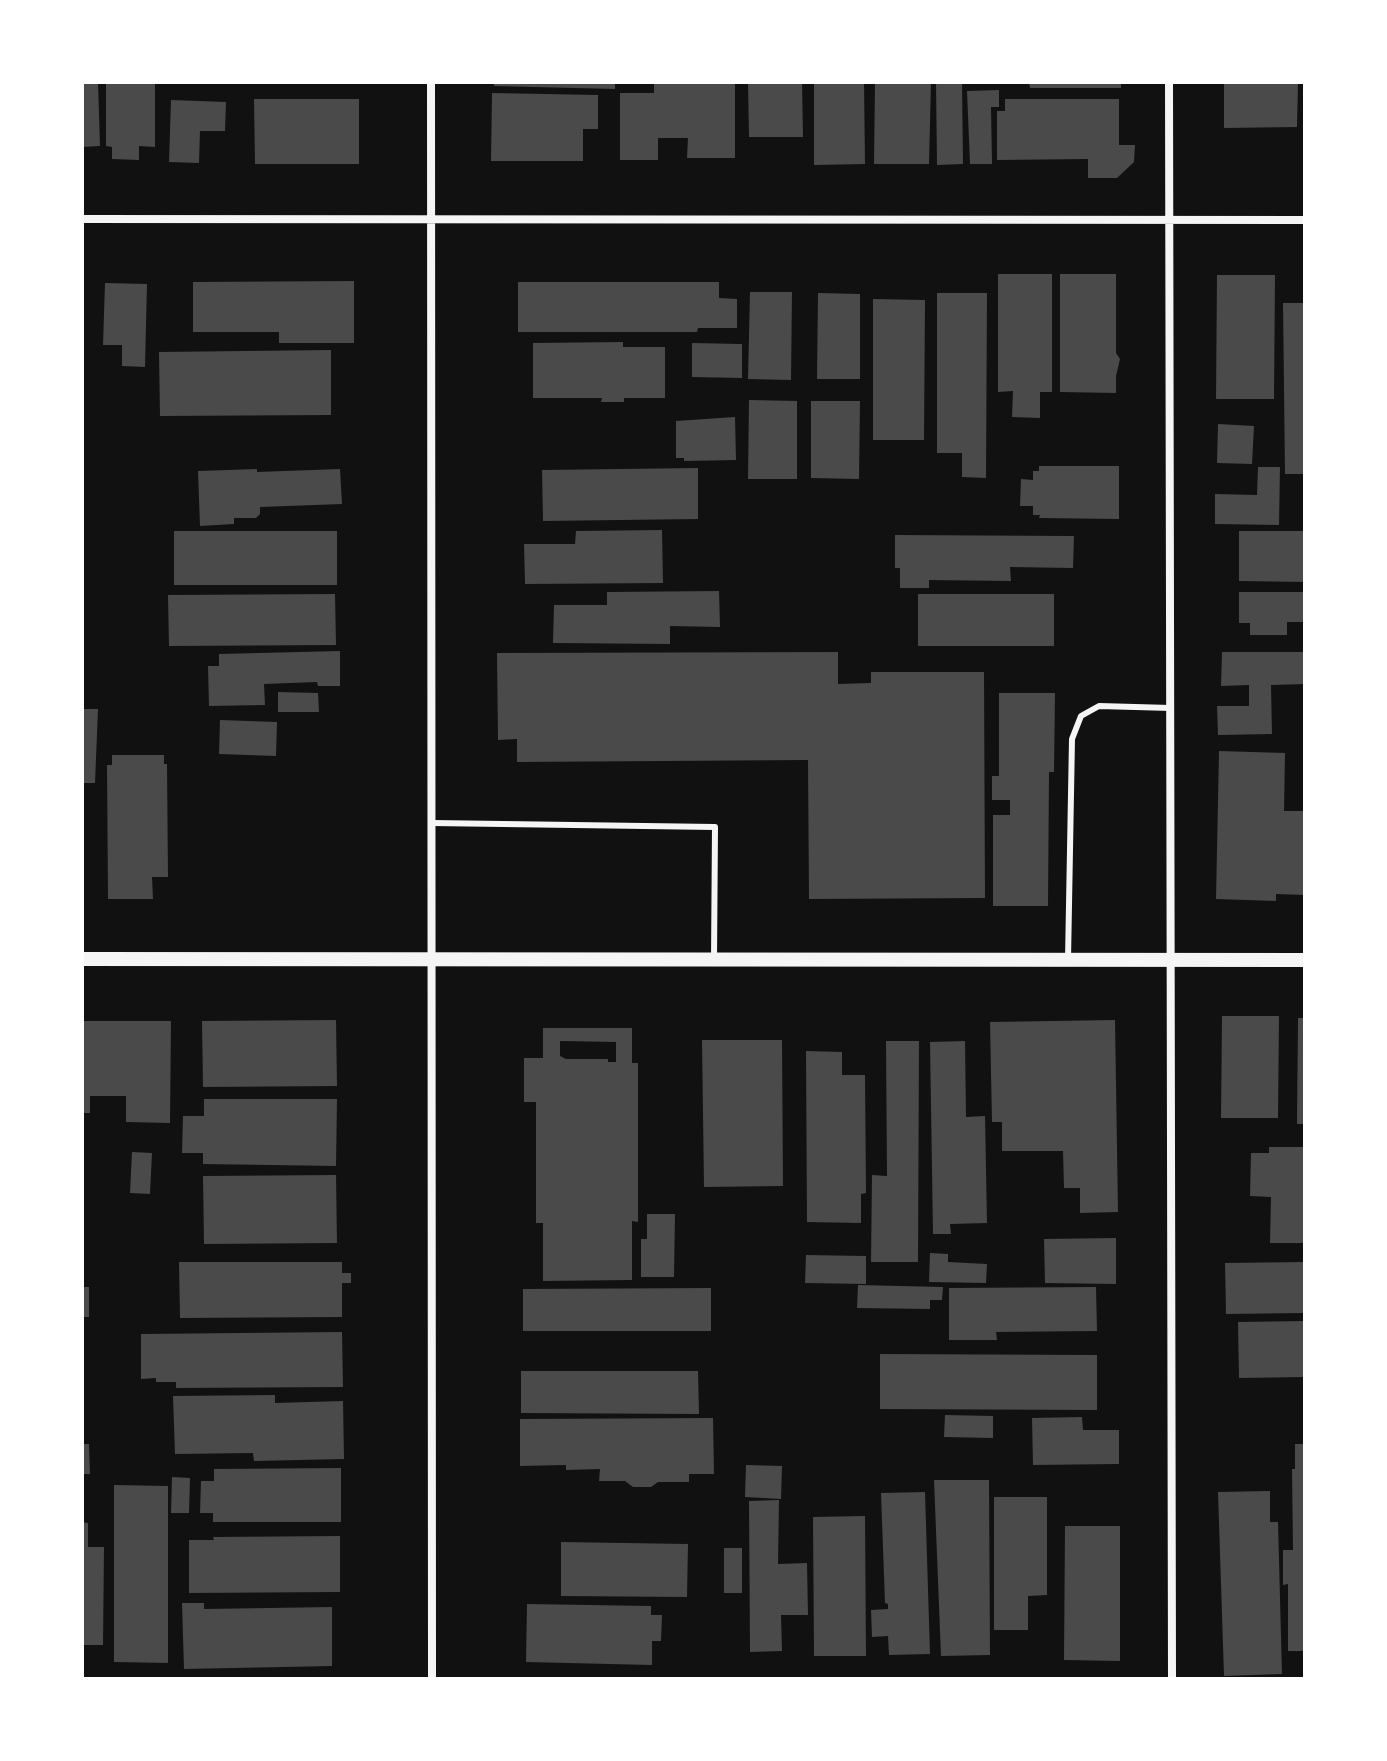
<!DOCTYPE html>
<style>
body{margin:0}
#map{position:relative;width:1387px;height:1761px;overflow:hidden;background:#111;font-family:"Space Grotesk",sans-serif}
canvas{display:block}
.frame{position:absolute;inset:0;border:84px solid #fff;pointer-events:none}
</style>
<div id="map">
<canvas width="1387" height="1761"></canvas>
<div class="frame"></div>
</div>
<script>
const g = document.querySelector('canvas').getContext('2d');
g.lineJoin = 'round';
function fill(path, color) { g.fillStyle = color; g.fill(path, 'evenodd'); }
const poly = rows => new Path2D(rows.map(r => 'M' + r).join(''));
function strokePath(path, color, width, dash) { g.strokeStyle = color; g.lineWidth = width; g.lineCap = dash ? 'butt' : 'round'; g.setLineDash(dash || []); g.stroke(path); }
const building = poly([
 [82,82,98,82,100,146,82,147],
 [106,82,155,82,155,147,139,146,139,160,112,159,112,147,106,146],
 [494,82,615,82,615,89,494,86],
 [654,82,735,82,735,158,687,158,688,138,658,138,658,160,620,160,620,93,654,93],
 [748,82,802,82,803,137,749,137],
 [814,82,864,82,865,164,814,165],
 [875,82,931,82,929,164,874,164],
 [936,82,962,82,963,164,937,165],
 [1029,82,1121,82,1121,88,1030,88],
 [1224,82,1298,82,1297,127,1224,128],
 [999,90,999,107,991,107,992,164,970,164,967,91],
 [492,93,598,95,598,129,583,129,583,161,491,161],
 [254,99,359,99,359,164,255,164],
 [1005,99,1119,99,1119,145,1135,145,1134,162,1117,178,1088,178,1088,159,997,160,997,111,1005,111],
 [171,100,226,102,225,131,200,131,199,163,169,162],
 [998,274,1052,274,1052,392,1040,392,1040,418,1012,417,1013,391,998,392],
 [1060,274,1116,274,1116,353,1120,359,1116,376,1116,393,1060,392],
 [1217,275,1275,275,1274,399,1216,399],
 [354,281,354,343,279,343,279,332,193,332,193,282],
 [518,282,719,282,719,298,737,299,737,328,698,328,697,332,518,332],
 [105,283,147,284,145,367,122,366,122,345,103,345],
 [750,292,792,292,791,380,748,379],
 [818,293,860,294,860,379,817,379],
 [937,293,987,293,986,478,962,477,962,453,937,453],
 [873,299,925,300,924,440,873,440],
 [1283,303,1305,303,1305,474,1285,474],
 [623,342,623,347,665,347,665,398,624,398,624,402,601,402,602,398,533,398,533,343],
 [692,343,742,344,742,378,692,377],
 [331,350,331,415,160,416,159,352],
 [749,400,797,401,797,479,748,479],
 [811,401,860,401,859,479,811,478],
 [735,417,736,460,684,461,684,458,676,458,676,421],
 [1218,424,1254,426,1252,464,1217,463],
 [1039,466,1119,466,1119,519,1039,518,1040,515,1033,515,1033,506,1020,506,1021,479,1033,480,1033,471,1039,471],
 [1258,467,1280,467,1279,525,1215,524,1215,494,1257,495],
 [698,468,698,519,543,521,542,470],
 [257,469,257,472,340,469,342,504,260,507,260,514,256,518,234,518,234,524,200,526,198,471],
 [662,530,663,583,525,584,524,544,575,544,576,531],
 [174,531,337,531,337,585,174,585],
 [1239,531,1305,531,1305,582,1239,581],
 [895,535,1074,536,1073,568,1010,567,1011,581,929,580,929,588,900,588,900,568,895,568],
 [719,591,720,627,670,626,670,644,553,643,554,605,607,605,607,592],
 [1239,592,1305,592,1305,622,1287,622,1287,635,1250,635,1250,623,1239,623],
 [335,594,336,645,169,646,168,595],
 [918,594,1054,594,1054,646,918,646],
 [340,651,340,686,318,686,317,682,264,684,265,705,209,706,208,666,219,666,219,654],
 [838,652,838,684,871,683,871,672,984,672,985,898,809,899,808,760,517,762,517,739,498,740,497,653],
 [1222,652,1305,652,1305,684,1271,685,1272,734,1218,735,1217,706,1249,706,1249,685,1221,686],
 [278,692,318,693,319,712,278,712],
 [999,693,1055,693,1054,772,1049,772,1048,906,993,906,993,815,1010,815,1010,800,992,800,992,776,999,776],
 [82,709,98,709,95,783,82,783],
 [220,720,277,722,276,756,219,754],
 [1219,751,1285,753,1284,811,1305,811,1305,895,1276,894,1276,901,1216,899],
 [112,755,164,755,164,764,167,764,168,877,152,877,153,899,108,899,107,765,112,765],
 [1222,1016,1279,1016,1278,1118,1221,1118],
 [1298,1018,1305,1018,1305,1124,1297,1124],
 [336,1020,337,1086,203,1087,202,1021],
 [1115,1020,1118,1212,1080,1213,1080,1188,1064,1188,1063,1151,1002,1151,1002,1122,992,1122,990,1022],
 [82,1021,171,1021,170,1123,126,1122,126,1096,90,1096,90,1113,82,1113],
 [543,1028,632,1028,632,1063,638,1063,638,1222,632,1221,632,1280,543,1281,543,1223,536,1223,536,1102,524,1102,524,1058,543,1058],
 [560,1041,616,1042,616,1062,608,1062,608,1059,566,1059,560,1056],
 [702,1040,782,1040,783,1186,704,1187],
 [886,1041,919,1041,918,1262,871,1262,872,1175,887,1176],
 [965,1041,966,1117,985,1116,987,1223,950,1224,951,1234,933,1234,930,1042],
 [806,1051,842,1052,842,1075,865,1075,866,1193,861,1194,861,1223,807,1222],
 [204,1099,337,1099,336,1166,203,1164,203,1153,182,1153,183,1116,204,1116],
 [1269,1147,1305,1147,1305,1243,1270,1243,1271,1197,1250,1196,1251,1153,1269,1153],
 [132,1152,152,1153,150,1194,130,1193],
 [336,1175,337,1243,204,1244,203,1176],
 [647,1214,675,1214,674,1277,641,1277,641,1239,647,1239],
 [1116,1238,1116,1284,1045,1283,1044,1239],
 [930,1253,948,1254,948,1262,987,1264,986,1283,929,1282],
 [806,1255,866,1256,866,1284,805,1283],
 [179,1262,342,1262,342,1273,351,1273,351,1283,342,1283,342,1317,180,1318],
 [1305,1262,1305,1313,1226,1314,1225,1263],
 [858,1285,943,1287,942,1300,930,1300,930,1309,857,1308],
 [82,1287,89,1287,89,1317,82,1317],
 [1096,1287,1097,1331,996,1332,997,1340,949,1340,949,1288],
 [711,1288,711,1331,523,1331,523,1289],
 [1305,1321,1305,1377,1239,1378,1238,1322],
 [342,1332,343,1387,176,1388,176,1382,156,1382,156,1378,141,1379,141,1334],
 [880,1354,1097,1355,1097,1410,880,1409],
 [521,1371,698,1371,699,1414,521,1413],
 [275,1395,275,1403,343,1401,344,1459,254,1461,253,1453,175,1454,173,1396],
 [945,1415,993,1416,993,1438,944,1437],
 [1082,1417,1083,1430,1119,1430,1119,1464,1033,1465,1032,1418],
 [713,1418,714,1474,689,1474,689,1482,658,1482,651,1487,633,1487,625,1481,599,1481,600,1469,566,1470,566,1465,520,1466,520,1419],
 [82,1444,89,1444,90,1474,82,1474],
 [1295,1444,1305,1444,1305,1651,1288,1651,1288,1584,1283,1585,1283,1550,1293,1550,1292,1469,1295,1469],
 [746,1465,782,1466,781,1499,745,1497],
 [341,1468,341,1522,213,1522,213,1513,200,1513,201,1481,214,1481,214,1469],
 [172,1477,190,1478,189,1513,171,1513],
 [934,1480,989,1480,990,1655,941,1656],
 [114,1485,168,1486,168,1663,114,1662],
 [1270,1491,1270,1522,1278,1522,1282,1674,1224,1676,1218,1492],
 [925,1492,930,1654,889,1655,888,1636,872,1637,871,1610,888,1609,888,1604,885,1603,881,1493],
 [994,1497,1047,1497,1047,1595,1028,1596,1028,1630,994,1630],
 [779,1500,778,1564,807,1563,808,1615,781,1615,782,1651,750,1652,749,1501],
 [865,1516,866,1656,814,1656,813,1517],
 [82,1522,88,1523,88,1547,104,1547,103,1645,82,1645],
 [1065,1526,1120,1526,1120,1661,1064,1660],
 [340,1536,340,1592,189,1593,189,1540,214,1540,213,1537],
 [561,1542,688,1544,687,1597,561,1596],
 [724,1548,742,1548,742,1593,724,1593],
 [182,1603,204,1603,204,1609,332,1607,332,1666,184,1669],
 [527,1604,651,1606,651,1615,662,1615,661,1641,652,1641,652,1665,526,1662]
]);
const service = poly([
 [432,823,715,827,714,960],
 [1068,960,1072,739,1081,716,1099,706,1171,708]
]);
const minor = poly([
 [431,82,432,1679],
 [1169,82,1172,1679],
 [82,219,1305,220]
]);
const tertiary = poly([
 [82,959,1305,960]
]);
fill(building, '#4a4a4a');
strokePath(service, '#f5f5f5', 6);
strokePath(minor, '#f5f5f5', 8);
strokePath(tertiary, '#f5f5f5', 14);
</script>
